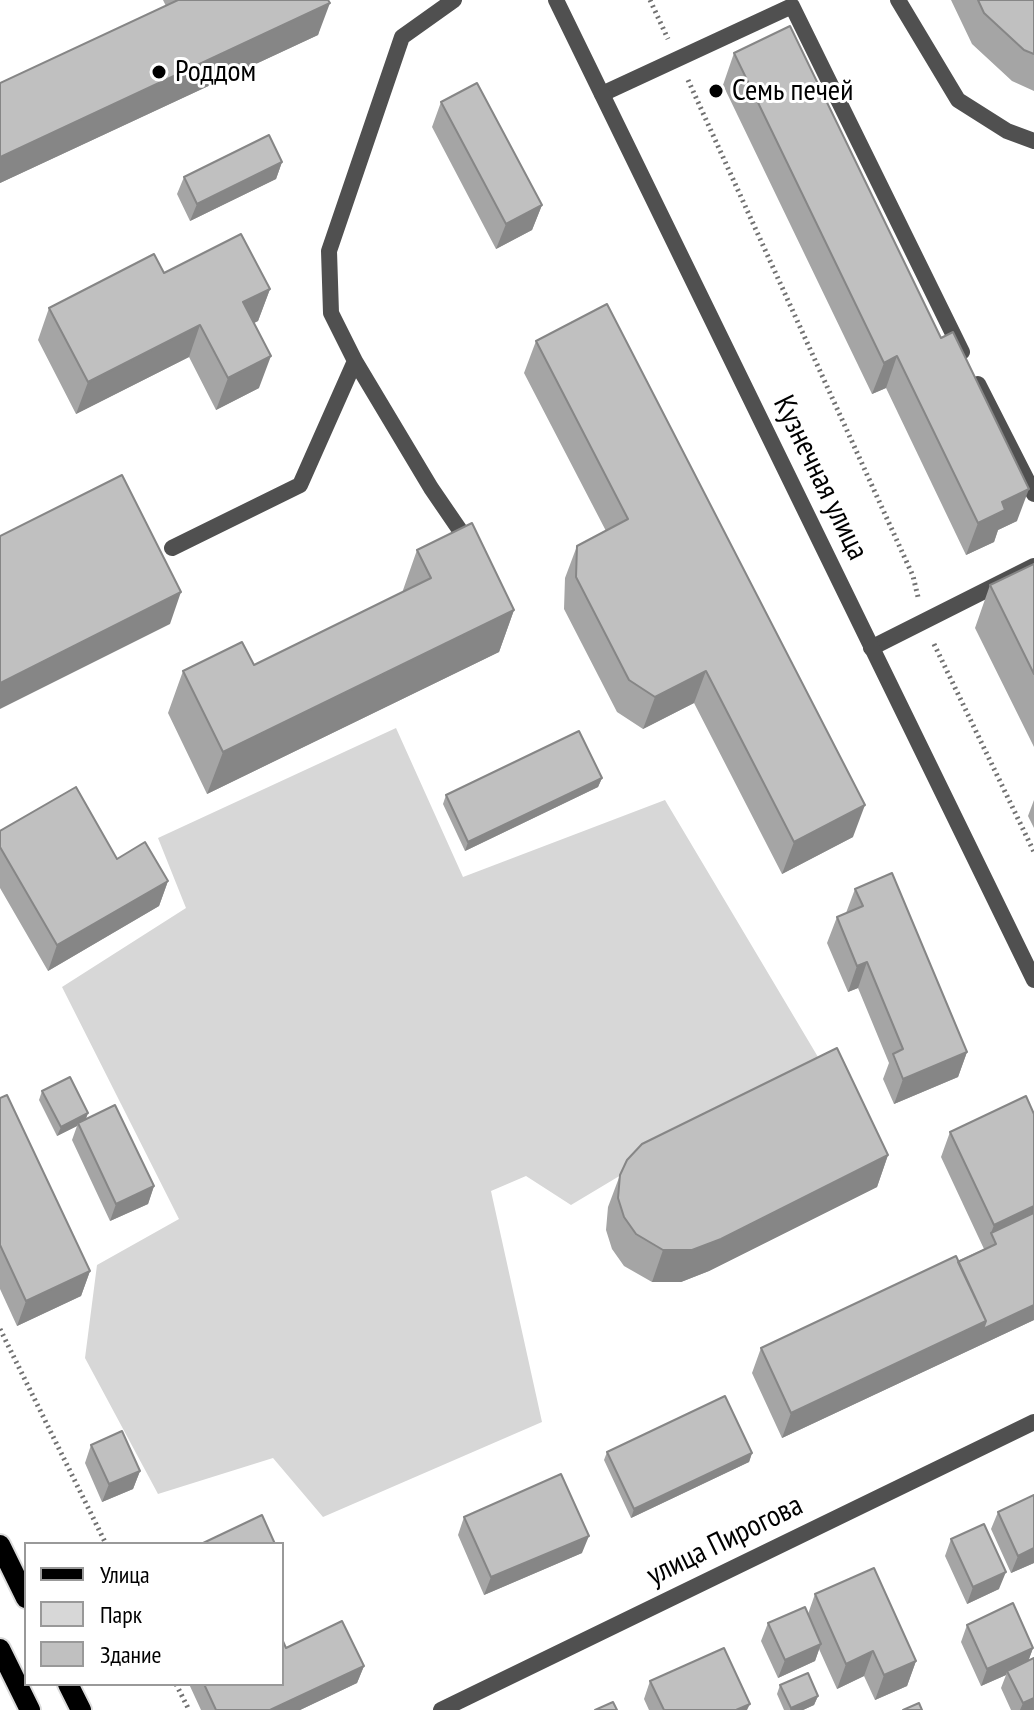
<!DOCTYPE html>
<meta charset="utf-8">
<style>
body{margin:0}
#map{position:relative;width:1034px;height:1710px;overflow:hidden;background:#fff;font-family:"PT Sans Narrow",sans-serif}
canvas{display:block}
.legend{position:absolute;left:24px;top:1542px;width:260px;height:144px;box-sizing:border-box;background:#fff;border:2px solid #999;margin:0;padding:10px 14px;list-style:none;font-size:24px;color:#000}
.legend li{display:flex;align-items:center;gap:16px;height:40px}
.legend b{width:40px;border:2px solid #999}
</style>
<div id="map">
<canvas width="1034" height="1710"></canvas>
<ul class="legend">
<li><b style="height:10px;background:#000"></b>Улица</li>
<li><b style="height:22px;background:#d7d7d7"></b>Парк</li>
<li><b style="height:22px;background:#c0c0c0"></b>Здание</li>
</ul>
</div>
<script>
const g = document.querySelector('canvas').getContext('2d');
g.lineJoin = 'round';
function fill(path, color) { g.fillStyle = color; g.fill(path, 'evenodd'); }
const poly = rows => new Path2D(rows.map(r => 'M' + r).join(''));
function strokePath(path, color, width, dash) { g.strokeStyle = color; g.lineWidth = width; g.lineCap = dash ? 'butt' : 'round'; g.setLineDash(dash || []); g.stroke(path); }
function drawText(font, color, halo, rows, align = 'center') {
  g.font = font + ' "PT Sans Narrow",sans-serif'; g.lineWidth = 6; g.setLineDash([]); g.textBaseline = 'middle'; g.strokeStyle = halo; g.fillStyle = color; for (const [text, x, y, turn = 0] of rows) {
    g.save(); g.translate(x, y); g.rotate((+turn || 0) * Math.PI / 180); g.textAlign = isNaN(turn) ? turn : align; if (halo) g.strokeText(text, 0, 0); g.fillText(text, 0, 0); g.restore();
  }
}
const green = poly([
 [396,728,463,877,665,800,818,1057,571,1205,526,1176,491,1191,542,1422,323,1517,273,1458,158,1494,85,1358,97,1265,179,1219,62,987,186,908,158,838]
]);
const path = poly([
 [650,0,668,39],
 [688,80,913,576,918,597],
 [934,644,1034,852],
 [0,1329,106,1544],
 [176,1684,189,1710]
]);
const service = poly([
 [454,0,402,37,329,251,331,313,355,361,431,488,470,545],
 [898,0,958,100,1007,131,1034,141],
 [602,94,792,6,962,352],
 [978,384,1034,494],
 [172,548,300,485,355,361],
 [871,648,1034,566]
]);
const minor = poly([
 [441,1710,1034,1422]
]);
const tertiary = poly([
 [556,0,1034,980]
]);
const primary = poly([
 [0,1545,26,1598],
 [0,1649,30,1710],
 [68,1684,81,1710]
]);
const wall = poly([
 [163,0,328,0,318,35,0,183,0,83,166,6],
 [951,0,1034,0,1034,91,1012,81,972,44],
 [734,53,1017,521,998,530,994,542,966,555,886,388,872,394,723,85],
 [441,102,542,205,532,230,496,249,432,127],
 [282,162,276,179,190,221,177,194,184,177],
 [164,273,270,289,258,321,254,323,259,388,216,410,189,357,76,414,38,340,49,308],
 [536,341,853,837,782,874,694,703,643,729,617,712,564,609,565,578,577,546,606,531,524,373],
 [417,550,514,610,499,652,207,794,168,713,183,671,254,665,402,593],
 [1034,564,1034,747,975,628,990,585],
 [602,778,598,787,465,851,443,804,446,795],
 [1034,800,1034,828,1028,816],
 [0,831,117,859,168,881,159,906,48,971,0,888],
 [855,889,967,1052,958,1077,894,1104,883,1079,889,1063,858,988,848,992,827,943,837,917,846,913],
 [42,1091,85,1119,154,1186,148,1204,110,1221,72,1140,77,1126,57,1136,39,1100],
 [1026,1096,1034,1320,782,1438,752,1373,761,1348,984,1249,941,1157,950,1132],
 [0,1098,90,1271,81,1296,17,1326,0,1289],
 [888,1155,877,1187,709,1271,681,1282,652,1282,624,1266,612,1249,606,1230,608,1207,620,1175],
 [91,1445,140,1471,133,1489,102,1502,85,1463],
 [607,1452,752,1453,749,1462,631,1518,604,1460],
 [1034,1495,1034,1563,1011,1573,991,1529,998,1512],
 [464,1517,582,1553,484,1595,458,1535],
 [951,1539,999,1589,967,1604,945,1556],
 [815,1594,916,1661,907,1686,875,1700,864,1676,837,1689,819,1649,815,1661,778,1678,761,1641,768,1623,808,1614],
 [967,1625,1033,1648,1028,1661,1034,1710,1011,1710,1001,1688,1006,1675,981,1686,961,1642],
 [286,1648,364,1666,357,1683,300,1710,201,1710,189,1684,282,1684],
 [650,1681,747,1710,649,1710,644,1699],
 [780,1685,818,1696,814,1705,803,1710,784,1710,777,1694]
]);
const shadedWall = poly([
 [330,3,318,35,0,183,0,157],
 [282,162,276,179,190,221,197,204],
 [542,205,532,230,496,249,506,224],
 [270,289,258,321,231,334,243,302],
 [200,325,189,357,76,414,88,382],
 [271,356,259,388,216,410,228,378],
 [897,356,886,388,872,394,884,363],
 [1029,489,1017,521,998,530,994,542,966,555,978,523,1002,502],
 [181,592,170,624,0,709,0,683],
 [514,610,499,652,207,794,223,752],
 [706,671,694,703,643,729,655,697],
 [602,778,598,787,465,851,468,842],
 [865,805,853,837,782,874,794,842],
 [168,881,159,906,48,971,57,945],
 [867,962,858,988,848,992,857,966],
 [967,1052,958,1077,894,1104,903,1079],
 [88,1113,85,1122,78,1123,77,1126,57,1136,61,1127],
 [888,1155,877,1187,709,1271,681,1282,652,1282,663,1250],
 [154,1186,148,1204,110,1221,116,1204],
 [1034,1206,1034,1227,996,1244,991,1233,994,1225],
 [90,1271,81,1296,17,1326,26,1301],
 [1034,1305,1034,1320,782,1438,791,1413,986,1321],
 [752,1453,749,1462,631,1518,634,1509],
 [140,1471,133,1489,102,1502,109,1484],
 [589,1536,582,1553,484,1595,491,1577],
 [1034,1548,1034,1563,1011,1573,1018,1556],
 [1006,1572,999,1589,967,1604,973,1587],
 [821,1644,815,1661,778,1678,785,1660],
 [1033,1648,1027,1665,1007,1671,1006,1675,981,1686,987,1669],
 [873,1651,864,1676,837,1689,846,1664],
 [916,1661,907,1686,875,1700,884,1675],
 [364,1666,357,1683,300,1710,270,1710],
 [818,1696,814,1705,803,1710,790,1710,791,1708],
 [1034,1698,1034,1710,1020,1710,1023,1703],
 [750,1704,747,1710,736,1710]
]);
const building = poly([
 [178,0,328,0,330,3,0,157,0,83,178,0],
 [978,0,1034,0,1034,54,1024,50,984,13,978,0],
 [790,26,941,338,953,332,1029,489,1002,502,1005,510,978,523,897,356,884,363,734,53,790,26],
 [477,83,542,205,506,224,441,102,477,83],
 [269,135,282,162,197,204,184,177,269,135],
 [241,234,270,289,243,302,271,356,228,378,200,325,88,382,49,308,154,254,164,273,241,234],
 [607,304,865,805,794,842,706,671,655,697,629,680,576,577,577,546,628,519,536,341,607,304],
 [122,475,181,592,0,683,0,536,122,475],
 [472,523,514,610,223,752,183,671,242,642,254,665,431,578,417,550,472,523],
 [1034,564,1034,674,990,585,1034,564],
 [579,731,602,778,468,842,446,795,579,731],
 [76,787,117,859,145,842,168,881,57,945,0,847,0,831,76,787],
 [892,873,967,1052,903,1079,893,1054,903,1049,867,962,857,966,837,917,863,906,855,889,892,873],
 [837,1048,888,1155,721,1239,692,1250,663,1250,636,1234,624,1217,618,1198,620,1175,627,1160,642,1144,837,1048],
 [70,1077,88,1113,61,1127,42,1091,70,1077],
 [7,1095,90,1271,26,1301,0,1245,0,1098,7,1095],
 [1026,1096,1034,1114,1034,1206,994,1225,950,1132,1026,1096],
 [115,1105,154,1186,116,1204,78,1123,115,1105],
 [1034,1213,1034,1305,983,1329,986,1321,958,1262,996,1244,991,1233,1034,1213],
 [956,1256,986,1321,791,1413,761,1348,956,1256],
 [725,1396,752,1453,634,1509,607,1452,725,1396],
 [122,1431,140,1471,109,1484,91,1445,122,1431],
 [561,1474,589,1536,491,1577,464,1517,561,1474],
 [1034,1495,1034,1548,1018,1556,998,1512,1034,1495],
 [262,1515,275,1544,201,1544,262,1515],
 [984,1524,1006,1572,973,1587,951,1539,984,1524],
 [874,1568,916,1661,884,1675,873,1651,846,1664,815,1594,874,1568],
 [1013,1603,1033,1648,987,1669,967,1625,1013,1603],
 [805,1607,821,1644,785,1660,768,1623,805,1607],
 [342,1621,364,1666,270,1710,216,1710,204,1684,282,1684,282,1639,286,1648,342,1621],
 [724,1648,750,1704,736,1710,664,1710,650,1681,724,1648],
 [1034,1658,1034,1698,1023,1703,1007,1671,1034,1658],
 [808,1673,818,1696,791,1708,780,1685,808,1673],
 [613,1702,617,1710,595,1710,613,1702],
 [919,1703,922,1710,903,1710,919,1703]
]);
const markers = [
 [159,72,8,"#000"],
 [716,91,8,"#000"]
];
const poiNames = [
 ["Роддом",175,72],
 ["Семь печей",732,91]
];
const streetNames = [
 ["Кузнечная улица",820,478,64],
 ["улица Пирогова",725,1541,-26]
];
fill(green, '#d7d7d7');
strokePath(primary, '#dbdbdb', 24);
strokePath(path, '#727272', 5, [2, 4]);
strokePath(service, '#505050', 16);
strokePath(minor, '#505050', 16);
strokePath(tertiary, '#505050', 16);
strokePath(primary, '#000', 20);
fill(wall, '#a5a5a5');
fill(shadedWall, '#868686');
fill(building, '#c0c0c0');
strokePath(building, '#868686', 2);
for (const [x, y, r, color] of markers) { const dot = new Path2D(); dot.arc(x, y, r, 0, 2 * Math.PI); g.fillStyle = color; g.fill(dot); strokePath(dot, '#fff', 3); }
drawText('30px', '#000', '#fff', poiNames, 'left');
drawText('30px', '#000', '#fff', streetNames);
</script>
